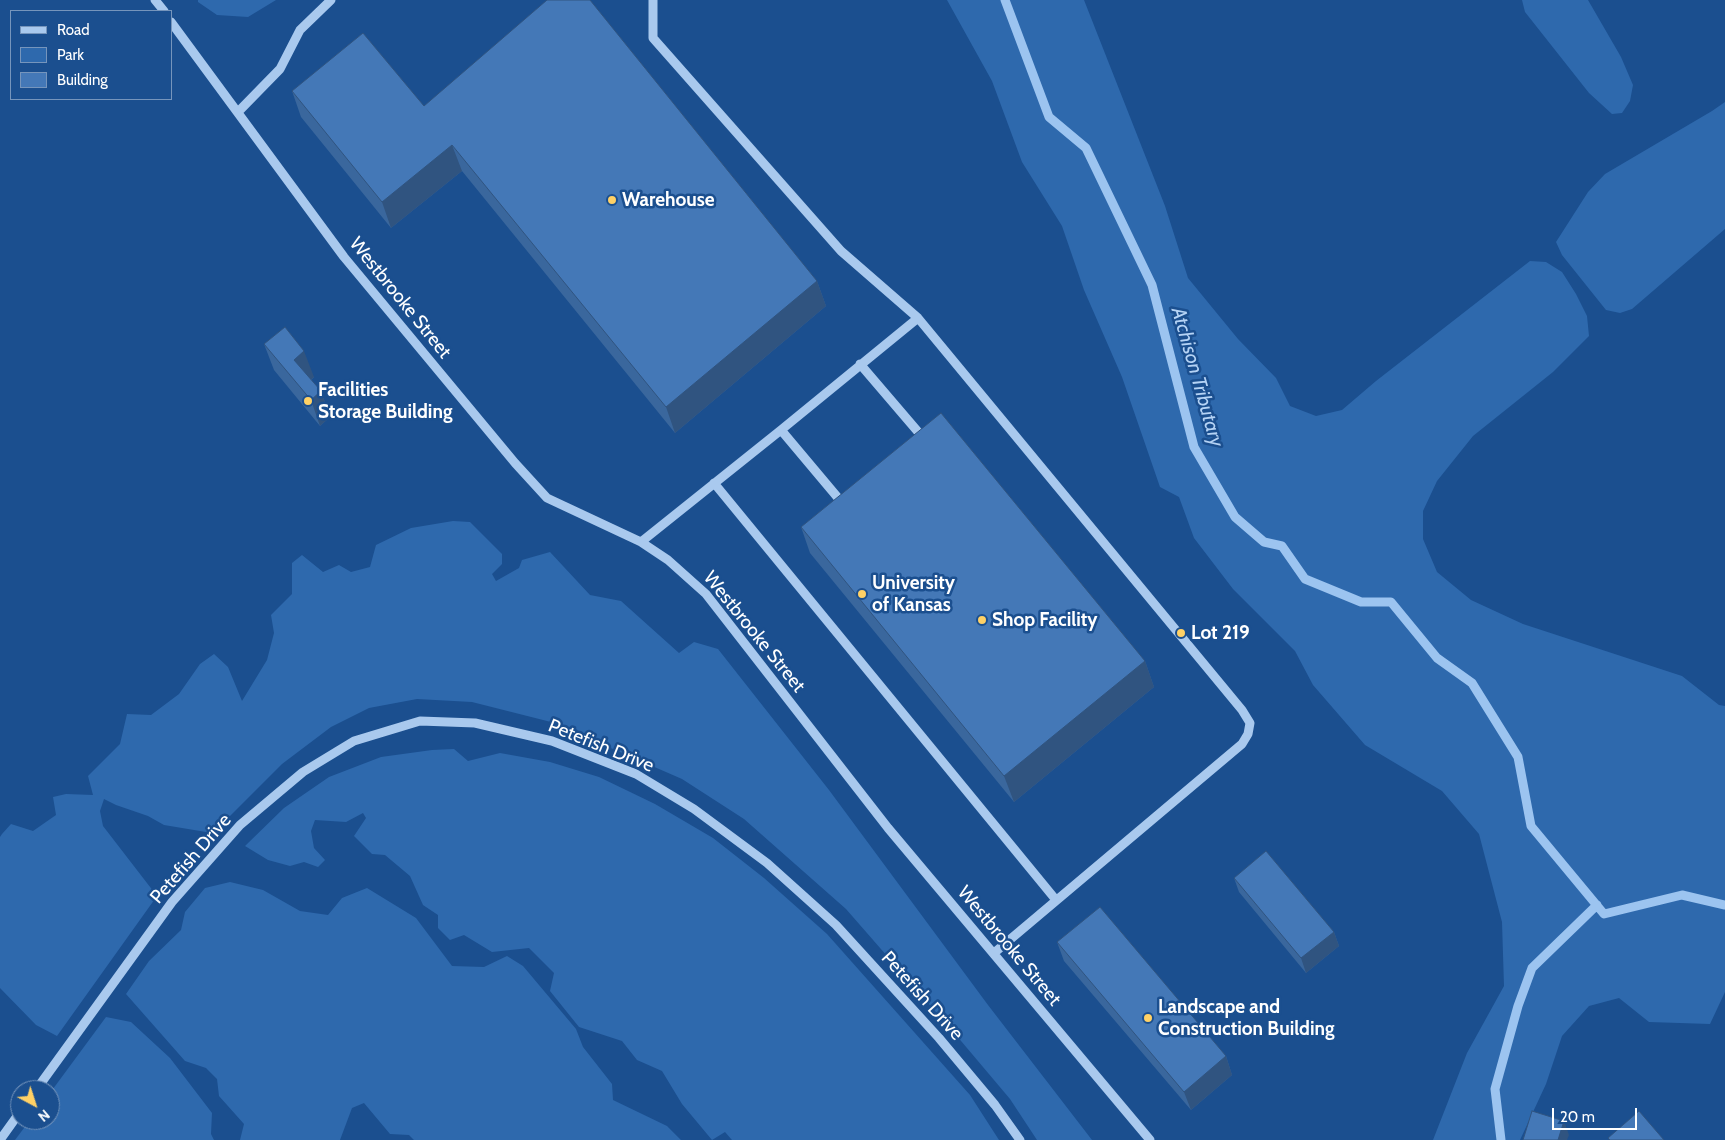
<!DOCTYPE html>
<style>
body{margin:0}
#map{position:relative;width:1725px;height:1140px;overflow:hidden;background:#1b4f8f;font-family:Cabin,sans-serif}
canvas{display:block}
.legend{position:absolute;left:10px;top:10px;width:162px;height:90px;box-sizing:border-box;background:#1b4f8f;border:1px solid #7695bc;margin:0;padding:6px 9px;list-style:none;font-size:15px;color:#fff}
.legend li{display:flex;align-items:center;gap:10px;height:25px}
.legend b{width:25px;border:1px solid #7695bc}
.north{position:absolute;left:10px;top:1080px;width:50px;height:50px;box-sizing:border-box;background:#1b4f8f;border:1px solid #7695bc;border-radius:50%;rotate:140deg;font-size:14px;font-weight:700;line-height:20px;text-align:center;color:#fff}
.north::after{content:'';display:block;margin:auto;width:18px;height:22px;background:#ffd166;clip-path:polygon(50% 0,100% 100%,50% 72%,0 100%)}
.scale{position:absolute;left:1552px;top:1108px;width:85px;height:22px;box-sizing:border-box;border:2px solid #fff;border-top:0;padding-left:6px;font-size:15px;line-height:18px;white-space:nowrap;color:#fff;-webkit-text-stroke:4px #1b4f8f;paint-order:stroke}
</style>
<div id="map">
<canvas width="1725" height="1140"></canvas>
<ul class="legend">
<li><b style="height:6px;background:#a9c9ee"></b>Road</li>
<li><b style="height:14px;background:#2e69ad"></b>Park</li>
<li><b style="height:14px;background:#4478b7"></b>Building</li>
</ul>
<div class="north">N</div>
<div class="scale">20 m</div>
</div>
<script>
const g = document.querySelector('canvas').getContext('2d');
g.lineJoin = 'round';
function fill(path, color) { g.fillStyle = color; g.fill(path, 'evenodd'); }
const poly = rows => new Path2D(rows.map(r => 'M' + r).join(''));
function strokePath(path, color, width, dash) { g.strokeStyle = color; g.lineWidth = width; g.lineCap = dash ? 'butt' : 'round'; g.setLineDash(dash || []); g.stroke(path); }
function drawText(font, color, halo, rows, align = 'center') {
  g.font = font + ' Cabin,sans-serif'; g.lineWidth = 5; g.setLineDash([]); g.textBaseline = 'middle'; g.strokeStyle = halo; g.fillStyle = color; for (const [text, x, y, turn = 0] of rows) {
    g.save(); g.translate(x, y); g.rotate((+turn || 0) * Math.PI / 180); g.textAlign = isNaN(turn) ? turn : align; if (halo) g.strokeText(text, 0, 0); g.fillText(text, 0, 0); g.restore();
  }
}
const green = poly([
 [198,0,276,0,248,17,217,15,198,2],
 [947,0,1084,0,1165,206,1188,278,1238,339,1276,378,1290,406,1316,416,1342,410,1376,381,1530,261,1546,262,1562,272,1576,294,1587,316,1589,336,1553,372,1473,436,1437,481,1423,511,1423,539,1437,572,1471,600,1523,624,1682,676,1719,705,1725,706,1725,992,1710,1024,1649,1022,1619,998,1589,1006,1562,1036,1546,1084,1520,1140,1433,1140,1467,1053,1504,986,1502,922,1479,834,1442,791,1365,745,1313,685,1295,651,1233,589,1194,538,1179,497,1160,487,1122,377,1084,290,1062,226,1022,162,992,81],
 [1522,0,1588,0,1621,57,1633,85,1630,101,1622,113,1612,114,1589,93,1525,12],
 [1725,102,1725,229,1632,309,1620,313,1606,310,1562,255,1556,242,1588,192,1605,174,1712,111],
 [453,521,470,522,502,554,502,564,492,574,496,581,519,568,522,560,550,552,590,595,621,601,679,653,694,642,718,649,829,790,988,1005,1092,1140,1037,1140,1010,1099,956,1035,846,909,744,819,682,779,551,722,472,702,417,699,369,708,331,727,282,764,225,821,206,832,164,825,148,816,116,805,104,799,100,811,103,826,157,896,57,1036,36,1025,0,988,0,837,2,834,11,824,33,831,56,815,53,797,66,794,93,795,88,776,120,744,127,714,151,715,179,694,200,664,214,654,228,667,242,701,267,660,274,633,271,615,292,594,292,563,302,555,323,572,339,565,351,572,370,567,376,545,411,528],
 [454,749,468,761,500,753,550,762,599,777,655,804,713,838,764,878,827,934,970,1095,999,1140,732,1140,725,1132,712,1140,682,1104,662,1071,637,1060,622,1041,579,1027,550,991,554,973,529,948,492,952,464,935,450,940,438,928,438,915,423,905,410,876,385,855,372,854,354,836,366,818,363,813,346,822,315,820,311,831,314,848,325,860,318,867,304,862,290,866,268,860,245,846,284,808,329,777,381,757,432,750],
 [230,882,263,890,300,911,328,915,342,898,367,888,416,918,452,966,484,967,507,956,523,966,576,1029,583,1047,612,1084,613,1100,667,1126,681,1140,414,1140,409,1135,390,1134,364,1103,352,1108,340,1140,240,1140,244,1124,219,1096,217,1079,206,1068,185,1061,126,994,149,961,181,930,185,912,205,888],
 [106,1017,131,1022,170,1058,212,1113,211,1134,214,1140,15,1140,30,1120,50,1120,50,1093]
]);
const stream = poly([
 [1005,0,1049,117,1086,148,1152,285,1194,447,1235,517,1264,542,1282,546,1305,579,1361,602,1391,602,1437,658,1472,683,1518,757,1531,826,1604,914,1682,895,1725,905],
 [1501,1140,1495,1089,1518,1006,1532,968,1597,905]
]);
const minor = poly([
 [155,0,164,11],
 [653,0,653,38,841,251,918,318,1242,710,1250,723,1248,734,1242,744,994,953],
 [171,22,344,257,515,463,547,498,641,542,668,560,706,594,888,828,1150,1140],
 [238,112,280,69,300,30,331,0],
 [860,364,925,440],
 [781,430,844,505],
 [714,483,1056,900],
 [641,542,781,430,918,318],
 [36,1090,172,902,240,825,303,772,354,741,420,721,475,723,552,741,636,774,694,809,767,863,836,925,939,1038,995,1105,1020,1140],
 [0,1140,20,1112]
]);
const wall = poly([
 [292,91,424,106,817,281,826,306,675,433,462,171,391,228,301,117],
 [264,344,314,377,311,380,321,391,330,417,320,426,274,370],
 [801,527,1145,661,1154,687,1014,802,810,553],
 [1234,878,1334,932,1339,946,1306,973,1239,892],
 [1057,942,1226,1056,1232,1075,1191,1110,1064,961]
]);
const shadedWall = poly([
 [452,145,462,171,391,228,382,202],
 [817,281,826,306,675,433,666,407],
 [304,351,314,377,304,386,294,360],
 [321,391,330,417,320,426,311,400],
 [1145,661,1154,687,1014,802,1004,776],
 [1334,932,1339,946,1306,973,1301,958],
 [1226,1056,1232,1075,1191,1110,1184,1092],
 [1564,1121,1569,1135,1567,1140,1558,1140]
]);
const building = poly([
 [547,0,590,0,817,281,666,407,452,145,382,202,292,91,363,33,424,106,547,0],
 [285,327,304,351,294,360,321,391,311,400,264,344,285,327],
 [941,413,1145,661,1004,776,801,527,941,413],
 [1266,851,1334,932,1301,958,1234,878,1266,851],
 [1100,907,1226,1056,1184,1092,1057,942,1100,907],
 [1532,1111,1564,1121,1558,1140,1523,1140,1532,1111],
 [1639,1111,1664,1140,1610,1140,1608,1138,1639,1111]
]);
const markers = [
 [612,200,5,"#ffd166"],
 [308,401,5,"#ffd166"],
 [862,594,5,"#ffd166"],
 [982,620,5,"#ffd166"],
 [1181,633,5,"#ffd166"],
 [1148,1018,5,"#ffd166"]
];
const poiNames = [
 ["Warehouse",622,200],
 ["Facilities",318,390],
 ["Storage Building",318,412],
 ["University",872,583],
 ["of Kansas",872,605],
 ["Shop Facility",992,620],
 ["Lot 219",1191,633],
 ["Landscape and",1158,1007],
 ["Construction Building",1158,1029]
];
const streetNames = [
 ["Westbrooke Street",400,298,51],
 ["Westbrooke Street",754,632,51],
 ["Petefish Drive",601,746,22],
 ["Petefish Drive",191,859,-49],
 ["Westbrooke Street",1009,946,50],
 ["Petefish Drive",922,996,48]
];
const waterNames = [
 ["Atchison Tributary",1197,377,74]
];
fill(green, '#2e69ad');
strokePath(stream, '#9cc4f0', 9);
strokePath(minor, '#a9c9ee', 9);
fill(wall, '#3a679d');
fill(shadedWall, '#305480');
fill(building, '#4478b7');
strokePath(building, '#305480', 1);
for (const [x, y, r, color] of markers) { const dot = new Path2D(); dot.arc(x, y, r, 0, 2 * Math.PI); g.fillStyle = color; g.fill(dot); strokePath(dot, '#1b4f8f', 2); }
drawText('bold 19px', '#fff', '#1b4f8f', poiNames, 'left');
drawText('19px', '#fff', '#1b4f8f', streetNames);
drawText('italic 20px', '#b5d3f5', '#1b4f8f', waterNames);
</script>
